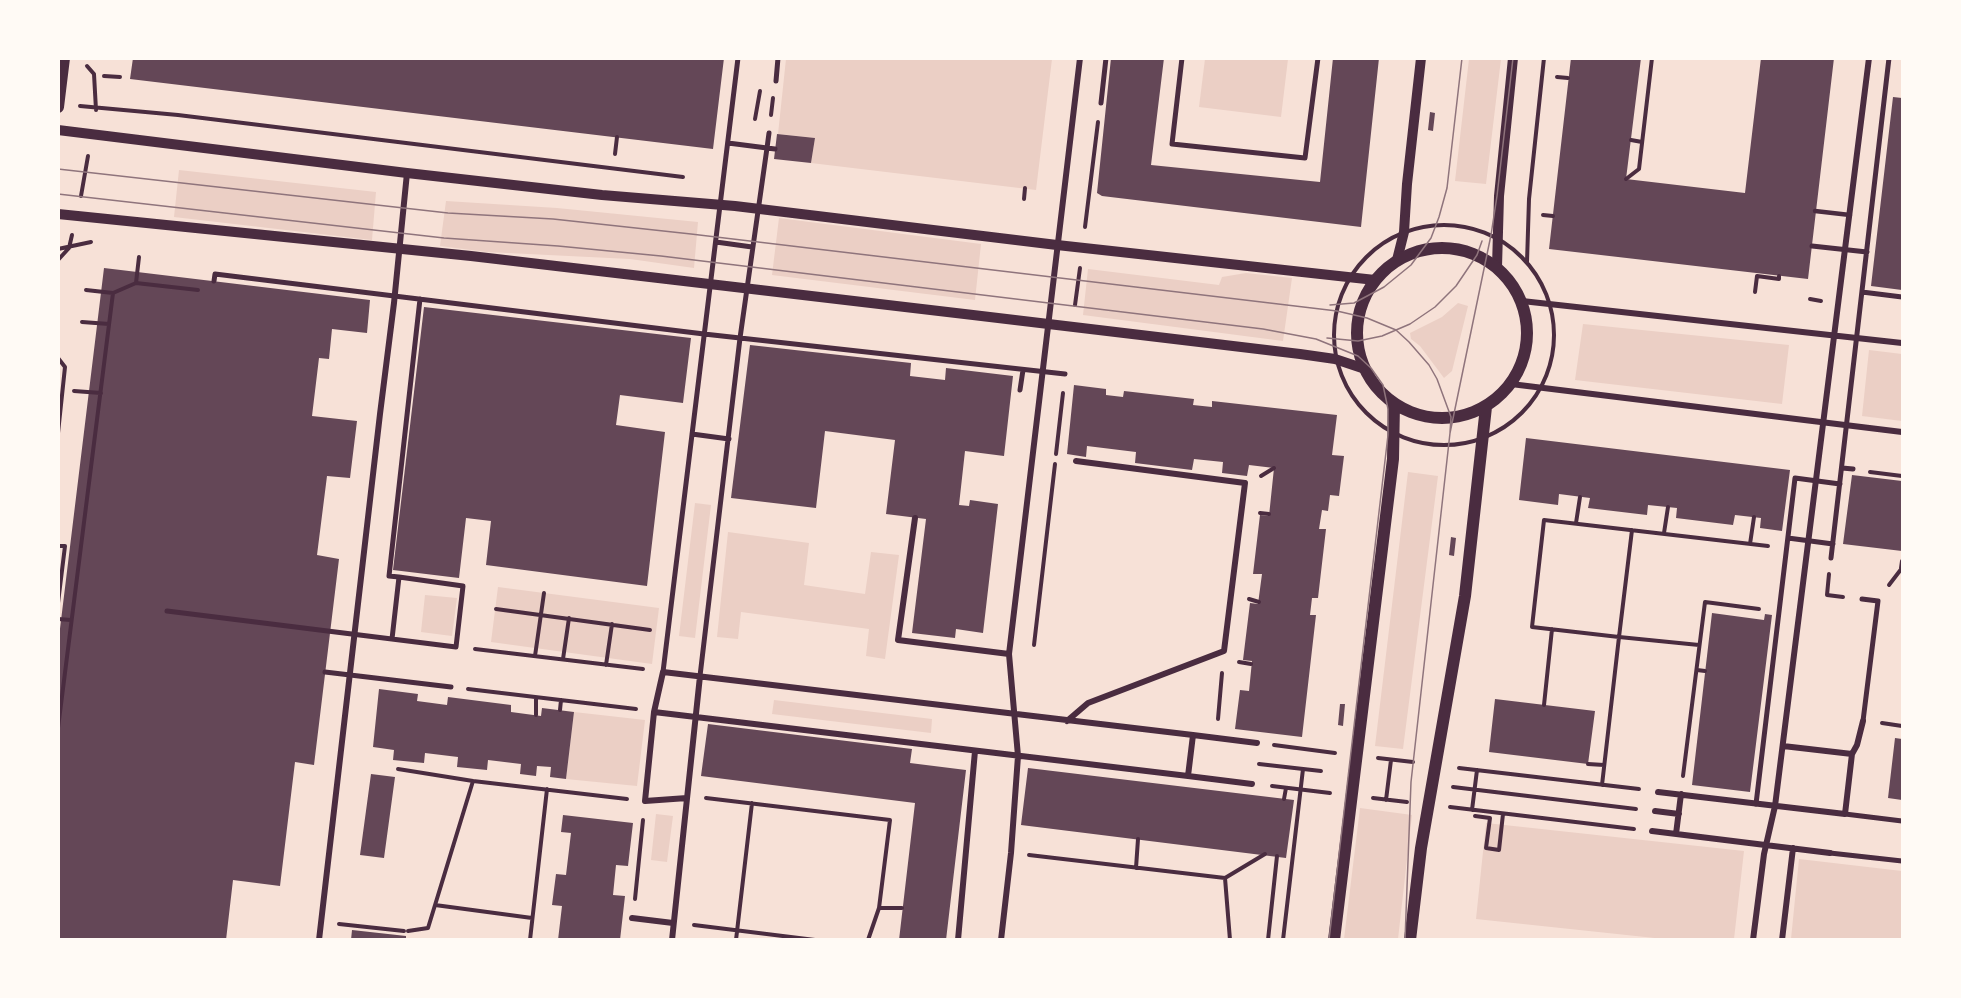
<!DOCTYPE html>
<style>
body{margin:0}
#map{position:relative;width:1961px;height:998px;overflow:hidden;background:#f7e1d7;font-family:Barlow,sans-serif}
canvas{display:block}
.frame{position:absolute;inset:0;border:60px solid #fffaf5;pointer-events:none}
</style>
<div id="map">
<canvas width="1961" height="998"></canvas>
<div class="frame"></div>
</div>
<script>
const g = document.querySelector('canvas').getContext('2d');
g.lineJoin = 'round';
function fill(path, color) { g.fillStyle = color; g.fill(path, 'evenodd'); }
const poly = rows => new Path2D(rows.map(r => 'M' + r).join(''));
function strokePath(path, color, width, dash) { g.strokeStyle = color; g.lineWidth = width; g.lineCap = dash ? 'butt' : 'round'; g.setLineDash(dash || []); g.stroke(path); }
const green = poly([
 [786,59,1052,59,1036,190,811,163,815,138,778,134],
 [1205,59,1288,59,1281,117,1199,107],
 [1469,59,1501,59,1486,184,1455,181],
 [179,170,376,192,372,240,174,217],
 [446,201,557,208,698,222,694,268,630,259,487,252,440,246],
 [779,218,981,244,975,300,772,275],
 [1088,269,1219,285,1222,277,1246,273,1292,278,1283,341,1083,315],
 [1458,303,1468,306,1452,371,1444,378,1420,346,1411,339,1410,333,1442,317],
 [1583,324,1789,345,1782,404,1575,380],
 [1869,350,1902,354,1902,421,1862,416],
 [1408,472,1438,476,1403,749,1375,746],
 [695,503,711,505,695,638,679,636],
 [728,532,809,543,804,585,865,594,871,552,899,555,885,659,866,656,869,629,741,612,738,639,717,637],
 [498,587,659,608,652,664,491,642],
 [425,595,457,598,452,636,421,632],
 [774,700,932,719,931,733,772,714],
 [574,712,645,720,637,786,566,779],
 [1360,808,1412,815,1398,939,1344,939],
 [656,814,673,816,667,862,651,860],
 [1486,823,1744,851,1734,939,1664,939,1476,919],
 [1799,859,1902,871,1902,939,1791,939]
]);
const building = poly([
 [133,58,724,58,713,149,130,79],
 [1111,58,1164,58,1151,165,1320,182,1333,58,1379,58,1361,227,1102,196,1097,193],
 [1571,58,1641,58,1626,179,1745,193,1761,58,1834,58,1808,279,1549,249],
 [1893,97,1902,98,1902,290,1871,286],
 [1430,112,1435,113,1433,131,1428,130],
 [777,134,815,138,811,163,774,159],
 [104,268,370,300,367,333,332,329,329,359,319,358,312,416,357,421,350,478,327,476,317,555,339,559,314,765,295,762,280,886,233,880,226,940,58,940,58,645],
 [424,307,691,338,683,403,620,395,616,425,665,432,647,586,486,565,491,521,466,518,459,578,393,570],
 [750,345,911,363,910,376,945,380,946,368,1013,376,1004,456,965,451,959,505,969,506,970,500,998,504,983,633,956,629,955,638,912,633,926,519,886,514,895,440,825,431,816,508,731,498],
 [1074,385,1106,389,1106,395,1123,397,1124,391,1194,399,1193,405,1212,407,1212,401,1337,415,1332,455,1344,456,1339,496,1330,495,1328,511,1322,510,1319,529,1326,529,1318,598,1312,598,1310,615,1316,615,1302,737,1235,729,1240,690,1249,691,1252,661,1243,660,1250,603,1258,604,1262,574,1253,574,1260,515,1269,516,1274,468,1249,465,1247,476,1222,473,1223,462,1194,459,1192,470,1135,463,1136,452,1087,446,1086,457,1067,454],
 [1526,438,1790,470,1782,531,1760,528,1761,518,1735,515,1733,525,1676,518,1677,508,1648,505,1647,515,1588,508,1590,498,1559,494,1558,505,1519,500],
 [1852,475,1902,481,1902,551,1843,544],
 [1451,537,1456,538,1454,556,1449,555],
 [1712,613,1764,620,1765,614,1772,615,1750,792,1692,785],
 [379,689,418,694,417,701,447,705,448,697,511,705,511,712,541,716,542,708,574,712,566,779,550,777,551,767,537,766,536,776,520,774,521,764,488,760,487,770,457,767,458,757,425,753,424,763,393,760,394,750,373,747],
 [1495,699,1595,711,1588,764,1489,752],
 [1340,704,1345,704,1343,726,1338,725],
 [708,724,912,749,910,763,966,770,946,940,899,940,915,803,701,776],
 [1895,738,1902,739,1902,800,1888,798],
 [1028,768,1294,800,1286,858,1021,825],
 [371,774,395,777,384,858,360,855],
 [563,815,633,823,628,866,616,865,613,895,625,896,620,940,558,940,562,906,552,905,556,874,566,875,571,833,561,832],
 [352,930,406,936,406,940,351,940]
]);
const path = poly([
 [87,66,94,74,96,110],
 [104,76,120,77],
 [1557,77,1568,78],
 [80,106,178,115,683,177],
 [771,115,773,98],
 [755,119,760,91],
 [1631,140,1642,142],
 [615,154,617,137],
 [1626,179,1639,169,1652,58],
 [81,196,88,156],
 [1024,199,1025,188],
 [1543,215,1553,216],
 '1334 335a110 110 0 1 1 220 0a110 110 0 1 1-220 0Z',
 [1085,227,1098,122],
 [58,249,91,242],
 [58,260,69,248,72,235],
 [1527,262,1529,199,1544,58],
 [136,283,198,290],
 [1755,292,1757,276,1779,279,1779,276],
 [113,293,136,283,139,257],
 [1810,299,1821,301],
 [1075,305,1080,268],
 [82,322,109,324],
 [58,358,65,367,58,433],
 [74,391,101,393],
 [1056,454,1063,393],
 [1870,472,1902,476],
 [1261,476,1274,468],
 [1260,513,1269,514],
 [1576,523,1580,497],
 [1632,530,1619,637,1699,645],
 [1664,533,1668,507],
 [1750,544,1754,517],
 [58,546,65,546,58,603],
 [1901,568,1902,561],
 [1829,574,1827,595,1843,597],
 [1889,585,1902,568],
 [1249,599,1259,602],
 [496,609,650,630],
 [58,619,71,620],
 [1034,645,1055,464],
 [475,649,643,669],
 [535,656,544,593],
 [563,659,569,618],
 [1239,662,1251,664],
 [606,665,612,624],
 [1697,670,1705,671],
 [468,689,636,709],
 [1544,705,1552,629],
 [560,710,561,700],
 [536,715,536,698],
 [1218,719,1222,673],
 [1882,723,1902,726],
 [58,728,113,293,86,290],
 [1274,745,1335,753],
 [1378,758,1413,762],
 [1259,764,1321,771],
 [1588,764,1604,765],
 [1459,768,1639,789],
 [398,769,473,781],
 [1683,776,1705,602,1759,609],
 [1602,785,1619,637,1532,627,1544,520,1768,546],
 [1272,786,1330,793],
 [1453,787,1636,809],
 [706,798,890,820,879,908,868,940],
 [1373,798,1407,802],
 [1284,799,1286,788],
 [1386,800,1391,760],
 [1450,807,1634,829],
 [1472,810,1477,770],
 [1475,816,1490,818,1486,848,1499,850,1503,814],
 [1029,855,1225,878,1265,854],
 [1136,868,1138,839],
 [1225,878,1230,940],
 [635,899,643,820],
 [435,905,532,918],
 [879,908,902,908],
 [339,924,404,931],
 [694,925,815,940],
 [408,931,428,928,473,781,627,799],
 [530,940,547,789],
 [736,940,752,803],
 [1268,940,1277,856],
 [1283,940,1303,769]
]);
const service = poly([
 [1815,211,1850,215]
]);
const pedestrian = poly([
 [1182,58,1172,144,1305,158,1318,58],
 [776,81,778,58],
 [1101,103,1106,58],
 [769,133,767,148,775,149],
 [716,242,752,247],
 [1812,246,1867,252],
 [214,281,215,274,704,334,1065,374],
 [1862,292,1902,297],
 [1020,390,1023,370],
 [692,434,729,439],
 [1842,468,1853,469],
 [1788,538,1833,544],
 [1831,558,1889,58],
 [1862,599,1878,601,1863,721],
 [167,611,456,647,463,586,399,577],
 [392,639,399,577,389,576,420,299],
 [325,672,451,687],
 [663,672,738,58],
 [700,676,740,338,767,148,728,143],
 [1756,804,1795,478,1840,484],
 [1845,814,1902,821],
 [1830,853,1902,861]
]);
const minor = poly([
 [1522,301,1902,343],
 [1511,384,1902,432],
 [915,518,898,640,1009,654],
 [654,712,1188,776,1193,735,663,672,654,712,645,801,687,798],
 [1067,721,1088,703,1224,651,1245,483,1076,461],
 [1193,735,1257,743],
 [1783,746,1852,754,1857,745,1863,721],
 [1188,776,1252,784],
 [1658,792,1845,814,1852,754],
 [1655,811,1679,814],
 [1652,831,1830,853],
 [1676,834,1681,794],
 [632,918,673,923],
 [319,940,380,414,394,303,407,173],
 [672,940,700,676],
 [958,940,975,751],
 [1001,940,1011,853,1018,756,1009,654,1080,58],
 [1753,940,1764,854,1775,806,1869,58],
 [1782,940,1793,848]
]);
const tertiary = poly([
 [58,130,407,173,602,195,735,206,1057,245,1375,280],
 [58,214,471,256,973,315,1300,354,1335,359,1365,369],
 [1397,260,1404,232,1407,184,1421,58],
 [1497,267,1499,196,1513,58]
]);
const secondary = poly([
 [58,107,64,58],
 '1357 333a85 85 0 1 1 170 0a85 85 0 1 1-170 0Z',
 [1334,940,1393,459,1394,404],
 [1410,940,1421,848,1465,596,1486,407]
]);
const tram = poly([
 [58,169,448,213,553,219,691,234,1337,311,1367,318,1396,330,1409,342,1429,365,1437,379,1451,417,1450,433],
 [58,194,444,238,558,246,661,256,1263,329,1316,339,1358,356,1371,368,1383,385,1388,409,1388,435,1329,940],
 [1330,305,1354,303,1384,287,1411,265,1431,238,1439,217,1447,188,1462,58],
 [1327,338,1358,341,1382,336,1410,324,1435,307,1456,286,1477,255,1482,241],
 [1405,940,1411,782,1450,433,1491,235,1497,196,1513,58]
]);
fill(green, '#ebcfc5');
fill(building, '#644757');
strokePath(path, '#4a2c40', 4);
strokePath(service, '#4a2c40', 4.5);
strokePath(pedestrian, '#4a2c40', 5);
strokePath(minor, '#4a2c40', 6);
strokePath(tertiary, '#4a2c40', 10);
strokePath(secondary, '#4a2c40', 12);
strokePath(tram, '#8f747c', 1.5);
</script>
